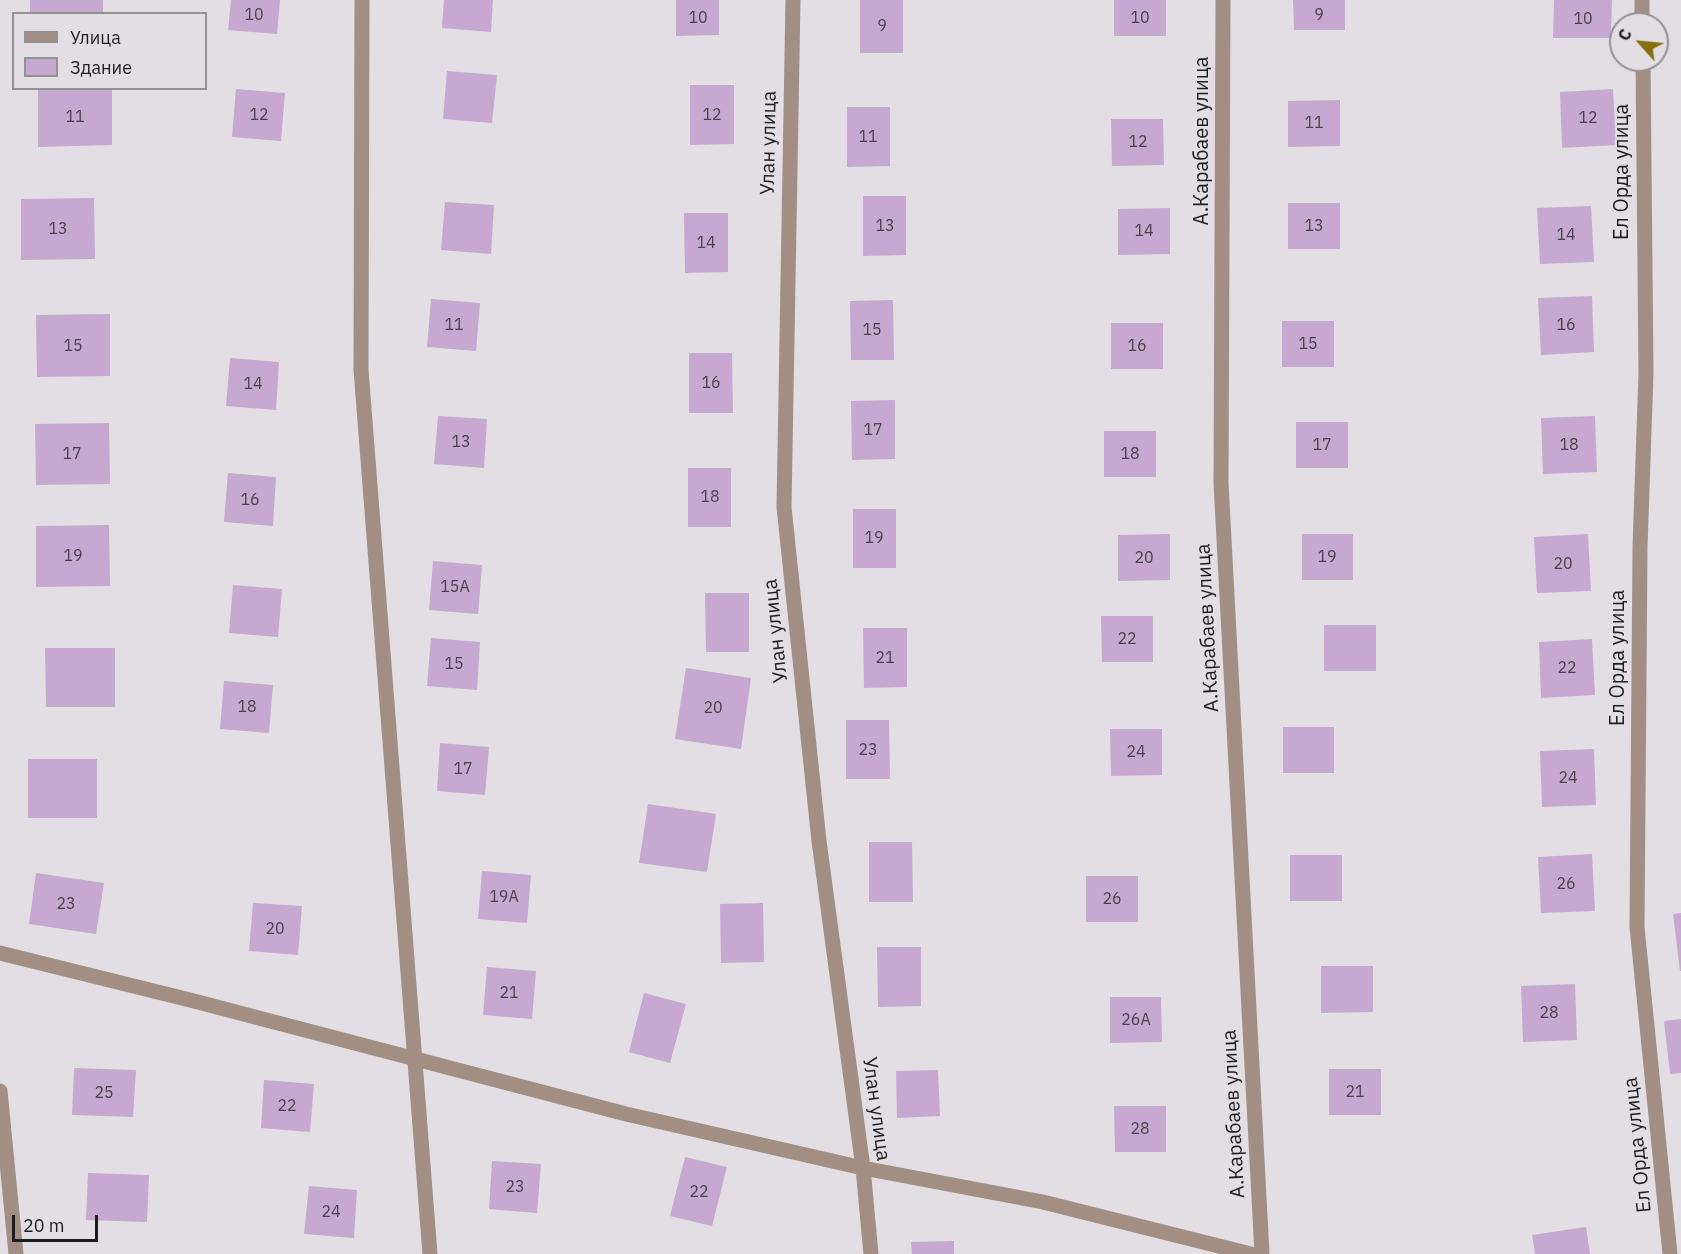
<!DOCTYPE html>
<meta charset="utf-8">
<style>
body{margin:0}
#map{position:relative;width:1681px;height:1254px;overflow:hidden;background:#e2dee3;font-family:"IBM Plex Sans",sans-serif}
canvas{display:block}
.legend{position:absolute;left:12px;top:12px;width:195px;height:78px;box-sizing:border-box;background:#e2dee3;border:2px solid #949194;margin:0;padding:8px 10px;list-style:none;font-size:18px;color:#1e1d1e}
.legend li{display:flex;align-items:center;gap:12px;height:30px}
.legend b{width:30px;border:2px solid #949194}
.north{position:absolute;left:1609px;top:12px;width:60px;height:60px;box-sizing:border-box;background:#e2dee3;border:2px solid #949194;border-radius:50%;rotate:297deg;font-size:16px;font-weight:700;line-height:24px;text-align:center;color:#1e1d1e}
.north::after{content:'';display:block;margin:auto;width:21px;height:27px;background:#857010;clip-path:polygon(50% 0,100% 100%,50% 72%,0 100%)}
.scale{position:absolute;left:12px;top:1215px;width:86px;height:27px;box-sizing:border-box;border:3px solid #1e1d1e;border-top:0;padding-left:8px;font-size:18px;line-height:21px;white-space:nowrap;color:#1e1d1e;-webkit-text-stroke:4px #e2dee3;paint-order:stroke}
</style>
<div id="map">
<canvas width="1681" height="1254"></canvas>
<ul class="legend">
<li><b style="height:8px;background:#a38e83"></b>Улица</li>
<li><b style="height:16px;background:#c7a8d0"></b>Здание</li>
</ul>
<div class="north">С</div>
<div class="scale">20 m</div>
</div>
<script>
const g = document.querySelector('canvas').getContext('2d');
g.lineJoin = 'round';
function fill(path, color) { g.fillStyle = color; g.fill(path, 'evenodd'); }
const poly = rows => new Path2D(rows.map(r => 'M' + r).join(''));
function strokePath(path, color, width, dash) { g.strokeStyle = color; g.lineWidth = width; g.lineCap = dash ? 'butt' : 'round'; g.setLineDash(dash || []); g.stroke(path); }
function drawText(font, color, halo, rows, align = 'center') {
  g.font = font + ' "IBM Plex Sans",sans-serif'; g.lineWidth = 4.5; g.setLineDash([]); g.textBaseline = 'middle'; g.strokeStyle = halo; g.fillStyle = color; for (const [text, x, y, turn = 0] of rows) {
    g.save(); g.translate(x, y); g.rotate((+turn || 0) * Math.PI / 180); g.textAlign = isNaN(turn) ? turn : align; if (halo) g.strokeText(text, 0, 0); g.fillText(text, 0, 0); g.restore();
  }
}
const building = poly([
 [30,0,103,0,103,14,30,14],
 [231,0,280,0,277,34,228,30],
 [444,0,493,0,491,32,442,28],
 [676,0,719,0,719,35,676,36],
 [860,0,903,0,903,53,860,53],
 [1114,0,1166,0,1166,36,1114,36],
 [1293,0,1345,0,1345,30,1294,30],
 [1554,0,1612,0,1611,38,1553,38],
 [447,71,497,75,492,123,443,119],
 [690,85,734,85,734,144,690,145],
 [38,88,112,88,112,145,38,147],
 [236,89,285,93,281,141,232,137],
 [1613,89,1616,145,1562,148,1560,92],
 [1340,100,1340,146,1288,147,1288,101],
 [847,107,890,107,890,166,847,167],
 [1111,119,1163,119,1164,165,1112,166],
 [863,196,906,196,906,255,863,256],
 [94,198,95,259,21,260,21,199],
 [445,202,494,205,491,254,441,250],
 [1288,203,1340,203,1340,249,1288,249],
 [1591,206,1594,262,1540,264,1537,208],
 [1170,208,1170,254,1118,255,1118,209],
 [684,213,728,213,728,272,685,273],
 [1592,296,1594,352,1541,355,1538,298],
 [431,299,480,303,476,351,427,347],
 [893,300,894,360,851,360,850,301],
 [110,314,110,376,37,377,36,315],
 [1282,321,1334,321,1334,367,1282,367],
 [1111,323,1163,323,1163,369,1111,369],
 [689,353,732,353,733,413,689,413],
 [230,358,279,362,276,410,226,406],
 [895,400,895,459,852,460,851,401],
 [438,416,487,419,484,468,434,464],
 [1595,416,1597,472,1543,474,1541,418],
 [1296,422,1348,422,1348,468,1296,468],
 [109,423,110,484,36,485,35,424],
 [1104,431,1156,431,1156,477,1104,477],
 [688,468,731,468,731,527,688,527],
 [228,473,276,477,273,526,224,522],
 [853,509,896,509,896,568,853,568],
 [109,525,110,586,36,587,36,526],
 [1170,534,1170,580,1118,581,1118,535],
 [1302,534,1353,534,1353,580,1302,580],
 [1588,534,1591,591,1537,593,1534,537],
 [433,561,482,565,478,614,429,610],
 [233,585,282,589,278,637,229,633],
 [705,593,749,593,749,652,706,652],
 [1101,616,1153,616,1153,662,1102,662],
 [1324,625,1376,625,1376,671,1324,671],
 [863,628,907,628,907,687,864,688],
 [431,638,480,642,477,690,427,686],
 [1592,639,1595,695,1541,698,1539,642],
 [45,648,115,648,115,707,46,707],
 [686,668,751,678,741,749,675,739],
 [224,681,273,685,269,733,220,729],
 [846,720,889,720,890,779,846,779],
 [1283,727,1334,727,1334,773,1283,773],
 [1110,729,1162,729,1162,775,1111,776],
 [440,743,489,747,485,795,437,791],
 [1594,749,1596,805,1542,807,1540,751],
 [28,759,97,759,97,818,28,818],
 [648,804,716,814,707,872,639,863],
 [869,842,912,842,913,902,869,902],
 [1592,854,1595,911,1541,913,1538,857],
 [1290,855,1342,855,1342,901,1290,901],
 [482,871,531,875,527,923,478,919],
 [36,873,104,883,96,934,29,924],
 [1086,876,1138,876,1138,922,1086,922],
 [253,903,302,906,298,955,249,951],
 [763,903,764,962,721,963,720,904],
 [1681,913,1681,971,1680,971,1673,914],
 [877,947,921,947,921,1006,878,1007],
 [1321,966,1373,966,1373,1012,1321,1013],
 [487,967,536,971,532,1019,483,1015],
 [1575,984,1577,1040,1523,1042,1521,986],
 [644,993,686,1004,670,1063,629,1052],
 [1110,997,1161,997,1162,1042,1110,1043],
 [1681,1019,1681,1073,1670,1074,1664,1021],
 [74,1068,136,1070,133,1117,72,1115],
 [1329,1069,1381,1069,1381,1115,1329,1115],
 [938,1070,940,1116,897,1118,896,1071],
 [264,1080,314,1084,310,1132,261,1128],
 [1114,1106,1166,1106,1166,1152,1115,1152],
 [685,1157,727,1167,712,1226,670,1216],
 [492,1161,541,1164,537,1213,489,1209],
 [88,1173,149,1175,147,1222,86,1220],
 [309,1186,357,1190,354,1238,304,1234],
 [1586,1227,1590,1254,1535,1254,1532,1235],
 [954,1241,954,1254,912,1254,911,1242]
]);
const minor = poly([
 [362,0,361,370,430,1254],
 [793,0,784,507,819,841,863,1168,871,1254],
 [1223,0,1221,483,1262,1254],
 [1642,0,1642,24],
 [1643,60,1646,373,1640,547,1637,927,1670,1254],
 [0,953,190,1000,626,1114,863,1168,1043,1202,1251,1254],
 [0,1091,16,1254]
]);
const numberNames = [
 ["10",254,15],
 ["9",1319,15],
 ["10",698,18],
 ["10",1140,18],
 ["10",1583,19],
 ["9",882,26],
 ["12",259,115],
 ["12",712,115],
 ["11",75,117],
 ["12",1588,118],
 ["11",1314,123],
 ["11",868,137],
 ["12",1138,142],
 ["13",885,226],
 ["13",1314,226],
 ["13",58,229],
 ["14",1144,231],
 ["14",1566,235],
 ["14",706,243],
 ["11",454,325],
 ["16",1566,325],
 ["15",872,330],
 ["15",1308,344],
 ["15",73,346],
 ["16",1137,346],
 ["16",711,383],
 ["14",253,384],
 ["17",873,430],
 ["13",461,442],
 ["17",1322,445],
 ["18",1569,445],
 ["17",72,454],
 ["18",1130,454],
 ["18",710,497],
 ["16",250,500],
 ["19",874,538],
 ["19",73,556],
 ["19",1327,557],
 ["20",1144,558],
 ["20",1563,564],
 ["15А",455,587],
 ["22",1127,639],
 ["21",885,658],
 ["15",454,664],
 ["22",1567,668],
 ["18",247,707],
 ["20",713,708],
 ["23",868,750],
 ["24",1136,752],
 ["17",463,769],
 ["24",1568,778],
 ["26",1566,884],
 ["19А",504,897],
 ["26",1112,899],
 ["23",66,904],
 ["20",275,929],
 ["21",509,993],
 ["28",1549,1013],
 ["26А",1136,1020],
 ["21",1355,1092],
 ["25",104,1093],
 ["22",287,1106],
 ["28",1140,1129],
 ["23",515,1187],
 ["22",699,1192],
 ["24",331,1212]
];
const streetNames = [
 ["А.Карабаев улица",1202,141,-90],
 ["Улан улица",769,143,-89],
 ["Ел Орда улица",1622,172,-90],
 ["А.Карабаев улица",1208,628,-93],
 ["Улан улица",776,631,-96],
 ["Ел Орда улица",1618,658,-90],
 ["Улан улица",876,1109,82],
 ["А.Карабаев улица",1234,1114,-93],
 ["Ел Орда улица",1638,1145,-96]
];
fill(building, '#c7a8d0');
strokePath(minor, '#a38e83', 15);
drawText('16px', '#48404a', null, numberNames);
drawText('20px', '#1e1d1e', '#e2dee3', streetNames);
</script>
